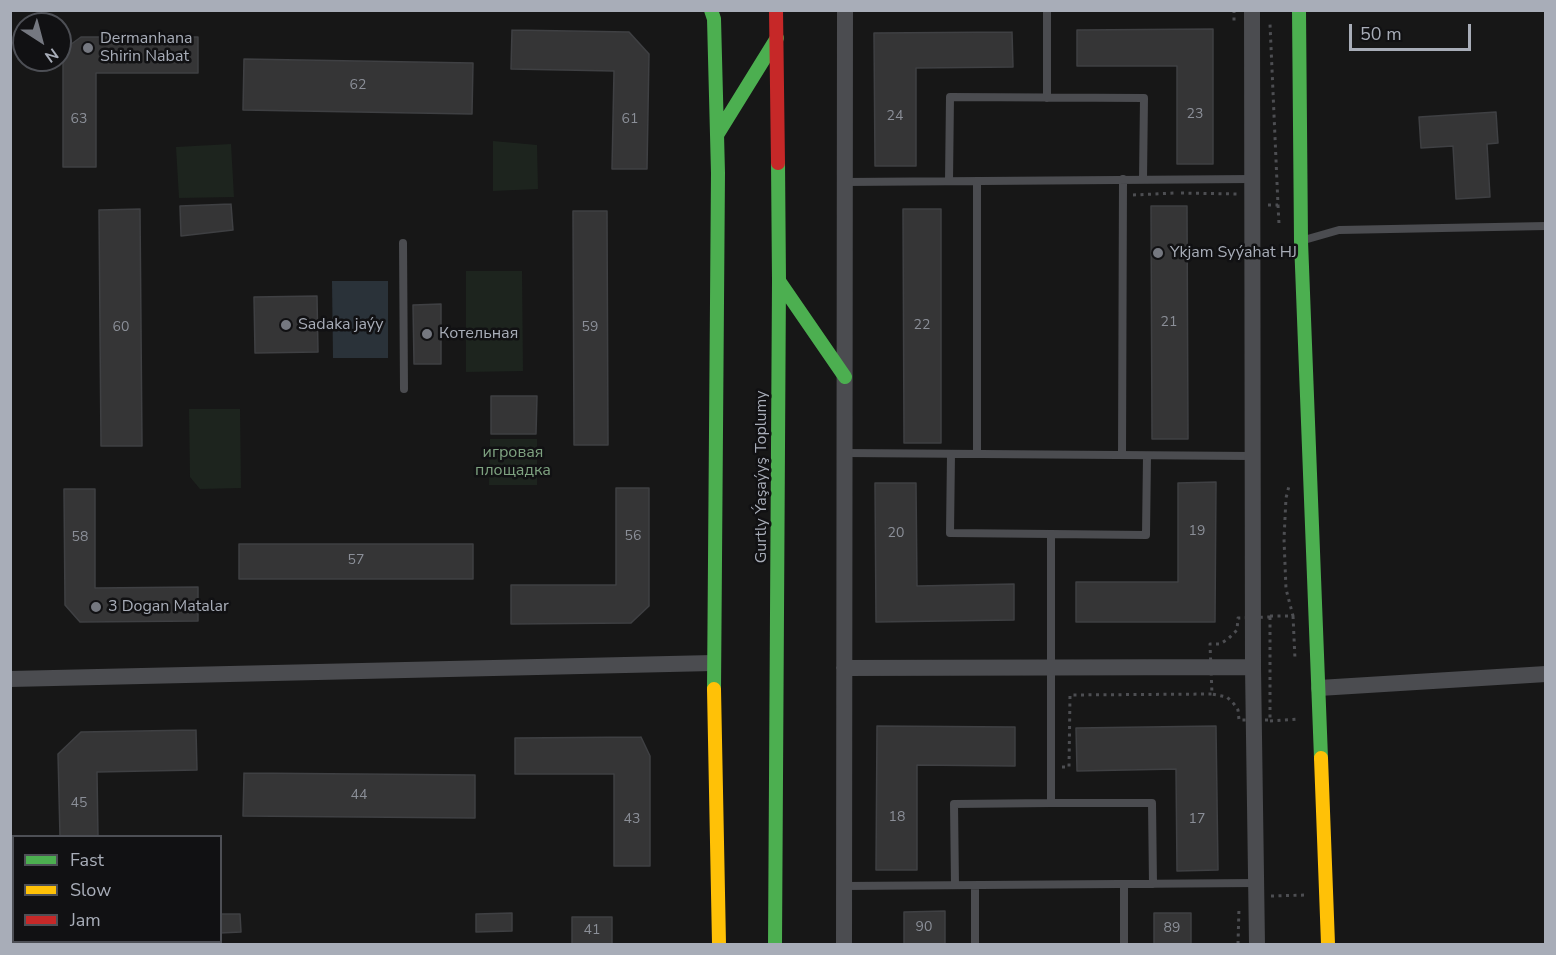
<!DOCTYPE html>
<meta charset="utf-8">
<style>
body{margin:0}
#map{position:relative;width:1556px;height:955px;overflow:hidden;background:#171717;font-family:"Nunito Sans",sans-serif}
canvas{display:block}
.frame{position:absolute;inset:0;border:12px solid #a8adb8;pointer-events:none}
.legend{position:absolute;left:12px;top:835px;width:210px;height:108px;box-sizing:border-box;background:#111113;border:2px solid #4d4f55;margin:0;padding:8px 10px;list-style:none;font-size:18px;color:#a8adb8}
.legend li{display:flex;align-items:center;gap:12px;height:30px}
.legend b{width:30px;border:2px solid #4d4f55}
.north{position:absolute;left:12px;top:12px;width:60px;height:60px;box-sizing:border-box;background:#111113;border:2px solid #4d4f55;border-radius:50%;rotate:144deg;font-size:16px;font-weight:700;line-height:24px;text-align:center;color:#a8adb8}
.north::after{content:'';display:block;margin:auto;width:21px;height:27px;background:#757880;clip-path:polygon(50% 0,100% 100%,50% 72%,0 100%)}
.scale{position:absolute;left:1349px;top:24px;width:122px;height:27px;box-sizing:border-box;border:3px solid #a8adb8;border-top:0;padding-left:8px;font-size:18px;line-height:21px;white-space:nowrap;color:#a8adb8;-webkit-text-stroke:4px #111113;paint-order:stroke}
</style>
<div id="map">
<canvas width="1556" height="955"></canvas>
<div class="frame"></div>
<ul class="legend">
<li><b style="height:8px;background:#4caf50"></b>Fast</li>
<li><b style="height:8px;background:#ffc107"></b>Slow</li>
<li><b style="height:8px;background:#c62828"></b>Jam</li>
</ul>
<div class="north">N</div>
<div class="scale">50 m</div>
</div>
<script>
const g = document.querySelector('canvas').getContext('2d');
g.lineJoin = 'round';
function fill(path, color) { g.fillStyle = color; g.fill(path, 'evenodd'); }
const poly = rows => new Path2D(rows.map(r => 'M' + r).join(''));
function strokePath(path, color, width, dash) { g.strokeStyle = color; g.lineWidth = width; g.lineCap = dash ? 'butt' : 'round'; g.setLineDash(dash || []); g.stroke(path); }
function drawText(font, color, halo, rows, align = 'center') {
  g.font = font + ' "Nunito Sans",sans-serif'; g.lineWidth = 5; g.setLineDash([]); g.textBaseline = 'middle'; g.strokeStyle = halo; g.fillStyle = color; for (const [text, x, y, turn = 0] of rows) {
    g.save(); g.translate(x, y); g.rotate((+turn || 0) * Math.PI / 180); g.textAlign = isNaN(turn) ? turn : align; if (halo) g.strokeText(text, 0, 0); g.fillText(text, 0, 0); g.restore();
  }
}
const green = poly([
 [493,141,537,145,538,189,493,191],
 [231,144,234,197,179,198,176,147],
 [466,271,522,271,523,371,466,372],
 [189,409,240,409,241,488,200,489,190,477],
 [490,439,537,439,537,485,489,485]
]);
const water = poly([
 [332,281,388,281,388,358,333,358]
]);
const building = poly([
 [1213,29,1213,164,1177,164,1177,66,1077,66,1077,30,1213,29],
 [512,30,629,32,649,54,647,169,612,169,614,71,511,69,512,30],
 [1012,32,1013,67,916,68,916,166,875,166,874,33,1012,32],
 [81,37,198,37,198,73,96,73,96,167,63,167,63,50,81,37],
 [244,59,473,63,472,114,243,110,244,59],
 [1496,112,1498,143,1487,144,1490,197,1456,199,1453,146,1421,148,1419,117,1496,112],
 [231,204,233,230,181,236,180,206,231,204],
 [1151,206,1187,206,1188,439,1152,439,1151,206],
 [140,209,142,446,101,446,99,210,140,209],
 [903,209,941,209,941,443,904,443,903,209],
 [573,211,607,211,608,445,574,445,573,211],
 [317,296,318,352,255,353,254,297,317,296],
 [441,304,441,364,414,364,413,305,441,304],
 [491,396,537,396,536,434,491,434,491,396],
 [1216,482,1215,622,1076,622,1076,582,1178,582,1178,483,1216,482],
 [875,483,916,483,917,586,1014,584,1014,620,876,622,875,483],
 [616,488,649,488,649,606,631,623,511,624,511,585,616,585,616,488],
 [64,489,95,489,95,588,198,587,198,621,80,622,65,605,64,489],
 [239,544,473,544,473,579,239,579,239,544],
 [877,726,1015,727,1015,766,917,765,917,870,876,870,877,726],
 [1216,726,1218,870,1177,871,1176,769,1077,771,1076,728,1216,726],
 [196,730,197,770,97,772,98,837,60,837,58,754,81,732,196,730],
 [641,737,650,756,650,866,614,866,614,774,515,774,515,738,641,737],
 [244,773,475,775,475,818,243,816,244,773],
 [945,911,945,945,904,945,904,912,945,911],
 [512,913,512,931,476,932,476,914,512,913],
 [1154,913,1191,913,1191,945,1154,945,1154,913],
 [220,914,240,914,241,932,220,933,220,914],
 [572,917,612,917,612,945,572,945,572,917]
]);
const path = poly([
 [1234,10,1234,22],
 [1181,193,1237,194],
 [1133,195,1175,193],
 [1268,205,1278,205,1270,24],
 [1278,205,1279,224],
 [1270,616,1293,616,1286,589,1284,539,1286,498,1289,486],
 [1293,616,1295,659],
 [1270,617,1270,720,1239,720,1238,710,1234,704,1227,697,1212,694,1210,644,1220,644,1228,639,1237,630,1238,618,1270,617],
 [1270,721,1299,719],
 [1062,767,1069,767,1070,695,1212,694],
 [1271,896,1307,895],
 [1238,944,1239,908]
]);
const lane = poly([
 [1047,10,1047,98],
 [949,181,950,97,1144,98,1143,179],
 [845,182,1252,179],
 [1304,240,1339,230,1546,226],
 [403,243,404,389],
 [845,453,1253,456],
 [951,454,950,533,1051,534,1146,535,1147,456],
 [977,454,977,181],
 [1122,455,1123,179],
 [1051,803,1051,534],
 [1124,884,1124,944],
 [955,885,954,804,1051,803,1152,803,1153,884],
 [844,886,1256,883],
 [975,886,975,944]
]);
const street = poly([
 [1252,10,1253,667,1257,944],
 [844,668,1253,667],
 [10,679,713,663],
 [1319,688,1546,674],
 [844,944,845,10]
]);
const fast = poly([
 [711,10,714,19,718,173,714,689],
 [1299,10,1301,241,1321,758],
 [717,135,777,38],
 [779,281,845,377],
 [775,944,779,281,778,163]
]);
const slow = poly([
 [714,689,719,944],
 [1321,758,1328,944]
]);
const jam = poly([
 [776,10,778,163]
]);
const markers = [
 [88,48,6,"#757880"],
 [1158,253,6,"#757880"],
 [286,325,6,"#757880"],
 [427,334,6,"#757880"],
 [96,607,6,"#757880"]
];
const numberNames = [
 ["62",358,86],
 ["23",1195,115],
 ["24",895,117],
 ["63",79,120],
 ["61",630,120],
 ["21",1169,323],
 ["22",922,326],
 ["60",121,328],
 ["59",590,328],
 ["19",1197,532],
 ["20",896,534],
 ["56",633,537],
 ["58",80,538],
 ["57",356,561],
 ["44",359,796],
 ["45",79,804],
 ["18",897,818],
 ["43",632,820],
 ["17",1197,820],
 ["90",924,928],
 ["89",1172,929],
 ["41",592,931]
];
const poiNames = [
 ["Dermanhana",100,39],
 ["Shirin Nabat",100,57],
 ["Ykjam Syýahat HJ",1170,253],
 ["Sadaka jaýy",298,325],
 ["Котельная",439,334],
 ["3 Dogan Matalar",108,607]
];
const parkNames = [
 ["игровая",513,453],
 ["площадка",513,471]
];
const streetNames = [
 ["Gurtly Ýaşaýyş Toplumy",762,477,-90]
];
fill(green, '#1d241e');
fill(water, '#2a3239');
fill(building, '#353536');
strokePath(building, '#3f4043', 1.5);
strokePath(path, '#4d4e52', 3, [3, 4.5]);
strokePath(lane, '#4b4c50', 8);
strokePath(street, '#4b4c50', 16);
strokePath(fast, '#4caf50', 14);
strokePath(slow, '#ffc107', 14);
strokePath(jam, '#c62828', 14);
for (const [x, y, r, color] of markers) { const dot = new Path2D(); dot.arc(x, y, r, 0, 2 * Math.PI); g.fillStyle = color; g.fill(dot); strokePath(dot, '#111113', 2); }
drawText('14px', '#8b8f98', null, numberNames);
drawText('16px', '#a8adb8', '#111113', poiNames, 'left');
drawText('16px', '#7fa381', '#111113', parkNames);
drawText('16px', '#a8adb8', '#111113', streetNames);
</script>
